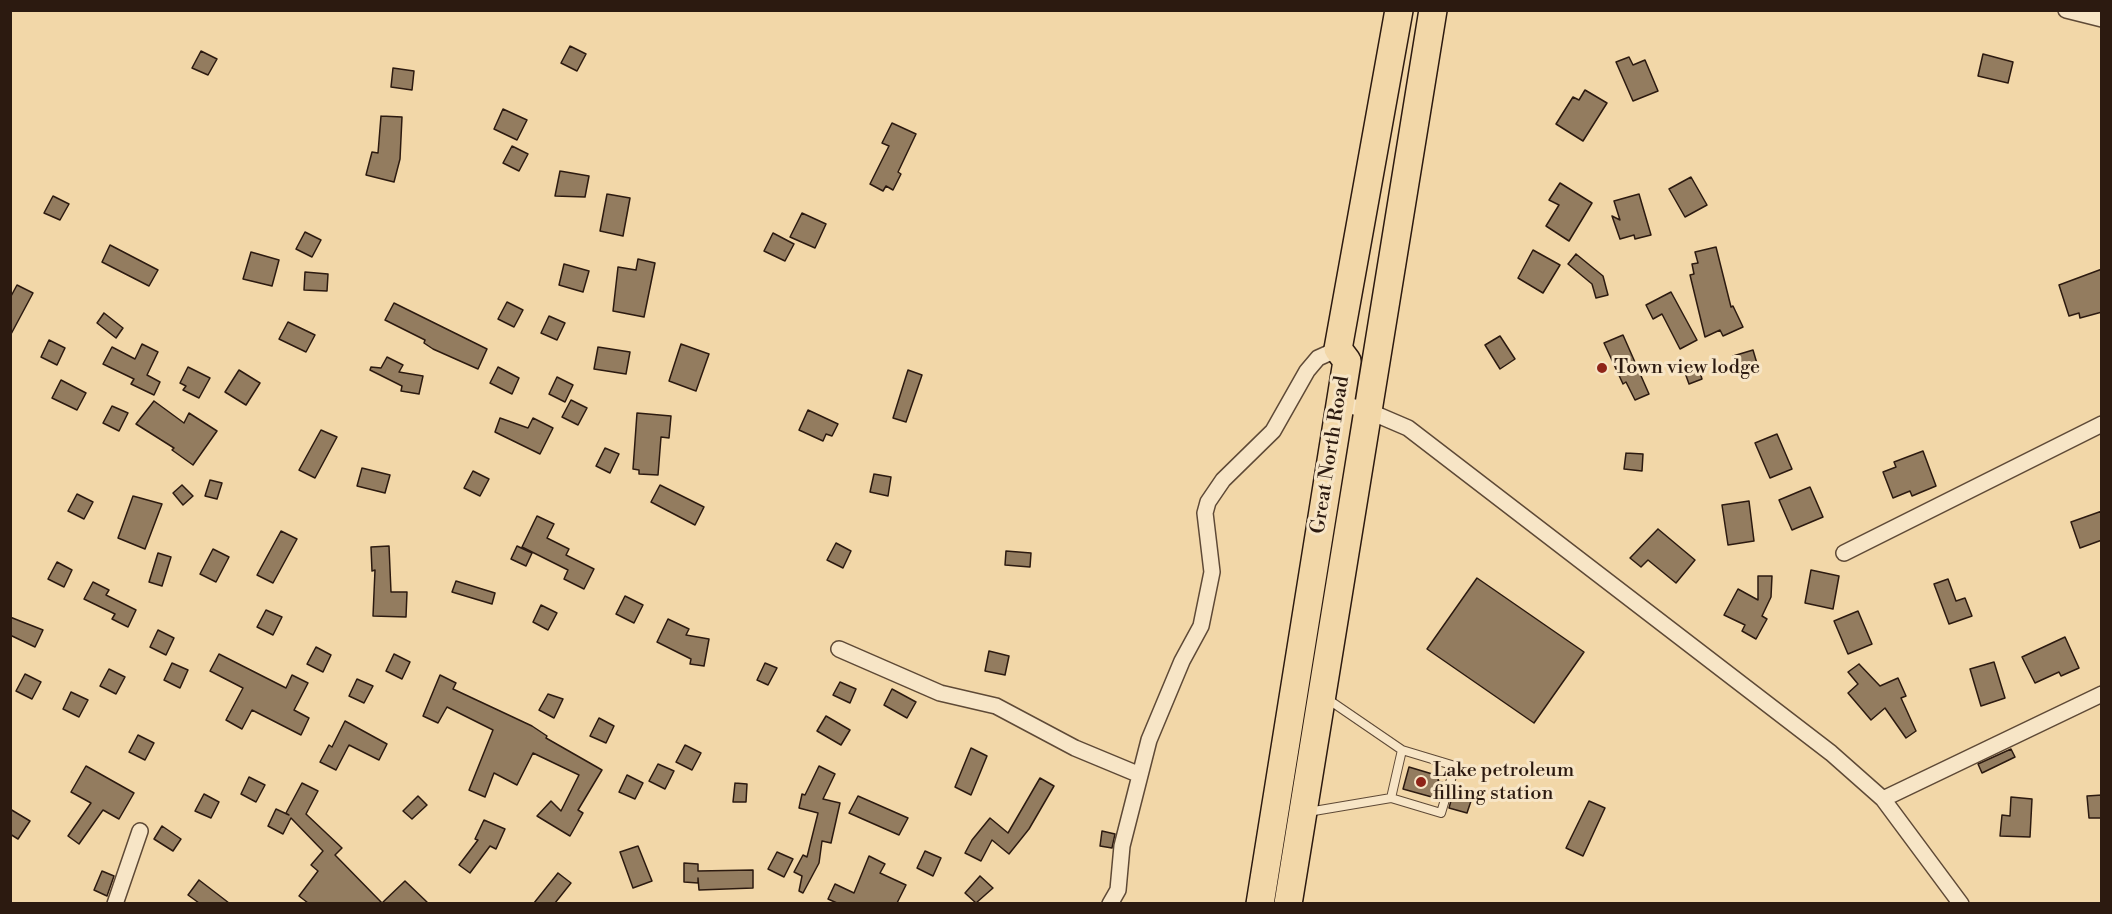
<!DOCTYPE html>
<style>
body{margin:0}
#map{position:relative;width:2112px;height:914px;overflow:hidden;background:#f2d7a8;font-family:"Libre Bodoni",serif}
canvas{display:block}
.frame{position:absolute;inset:0;border:12px solid #2c1a10;pointer-events:none}
</style>
<div id="map">
<canvas width="2112" height="914"></canvas>
<div class="frame"></div>
</div>
<script>
const g = document.querySelector('canvas').getContext('2d');
g.lineJoin = 'round';
function fill(path, color) { g.fillStyle = color; g.fill(path, 'evenodd'); }
const poly = rows => new Path2D(rows.map(r => 'M' + r).join(''));
function strokePath(path, color, width, dash) { g.strokeStyle = color; g.lineWidth = width; g.lineCap = dash ? 'butt' : 'round'; g.setLineDash(dash || []); g.stroke(path); }
function drawText(font, color, halo, rows, align = 'center') {
  g.font = font + ' "Libre Bodoni",serif'; g.lineWidth = 6; g.setLineDash([]); g.textBaseline = 'middle'; g.strokeStyle = halo; g.fillStyle = color; for (const [text, x, y, turn = 0] of rows) {
    g.save(); g.translate(x, y); g.rotate((+turn || 0) * Math.PI / 180); g.textAlign = isNaN(turn) ? turn : align; if (halo) g.strokeText(text, 0, 0); g.fillText(text, 0, 0); g.restore();
  }
}
const building = poly([
 [570,46,586,54,577,71,561,63,570,46],
 [201,51,217,59,208,75,192,68,201,51],
 [1983,54,2013,62,2008,83,1978,76,1983,54],
 [1629,57,1633,65,1645,60,1658,91,1633,101,1616,62,1629,57],
 [393,68,414,71,412,90,391,87,393,68],
 [1585,90,1607,103,1583,141,1556,124,1573,97,1579,100,1585,90],
 [503,109,527,120,517,140,494,129,503,109],
 [381,116,402,117,400,159,394,182,366,175,372,152,378,153,381,116],
 [892,123,916,134,898,172,901,174,893,190,886,186,883,191,870,184,889,146,882,143,892,123],
 [512,146,528,154,519,171,503,163,512,146],
 [560,171,589,176,585,197,555,196,560,171],
 [1691,177,1707,205,1685,217,1669,189,1691,177],
 [1560,183,1592,203,1569,241,1546,226,1559,205,1549,200,1560,183],
 [607,194,630,198,623,236,600,231,607,194],
 [1639,194,1651,235,1635,239,1634,235,1620,239,1612,216,1620,220,1614,201,1639,194],
 [53,196,69,204,60,220,44,213,53,196],
 [802,213,826,224,815,248,790,237,802,213],
 [305,232,321,240,312,257,296,249,305,232],
 [773,233,794,244,785,261,764,251,773,233],
 [110,245,158,270,149,286,102,262,110,245],
 [1716,247,1731,307,1733,306,1743,327,1723,336,1720,330,1705,337,1690,275,1694,274,1692,264,1698,263,1695,252,1716,247],
 [1533,250,1560,265,1543,293,1518,278,1533,250],
 [251,252,279,260,272,286,243,279,251,252],
 [1576,254,1603,276,1608,295,1596,298,1592,284,1568,264,1576,254],
 [638,259,655,263,644,317,613,311,618,267,636,270,638,259],
 [564,264,589,271,583,292,559,285,564,264],
 [2102,269,2102,312,2080,318,2079,313,2069,316,2059,285,2102,269],
 [305,272,328,274,327,291,304,290,305,272],
 [17,285,33,293,10,336,10,298,17,285],
 [1671,292,1697,340,1680,349,1662,314,1653,319,1646,305,1671,292],
 [507,302,523,310,514,327,498,319,507,302],
 [394,303,487,349,478,369,433,349,424,343,425,340,385,320,394,303],
 [104,313,123,328,116,338,97,323,104,313],
 [549,316,565,323,557,340,541,333,549,316],
 [288,322,315,335,306,352,279,339,288,322],
 [1623,335,1649,394,1635,400,1626,382,1623,384,1604,343,1623,335],
 [1500,336,1515,359,1500,369,1485,345,1500,336],
 [49,340,65,348,57,365,41,357,49,340],
 [142,344,158,352,147,375,160,382,154,395,131,384,134,379,103,364,112,347,135,359,142,344],
 [681,344,709,354,696,391,669,381,681,344],
 [598,347,630,352,626,374,594,369,598,347],
 [1753,350,1758,367,1738,373,1733,356,1753,350],
 [387,357,403,365,399,372,423,376,419,394,401,391,402,386,370,370,371,367,381,368,387,357],
 [1698,366,1702,379,1689,384,1684,370,1698,366],
 [188,367,210,378,199,398,183,390,186,386,180,383,188,367],
 [498,367,519,378,512,394,490,383,498,367],
 [239,370,260,383,246,405,225,392,239,370],
 [908,370,922,375,906,422,893,418,908,370],
 [557,377,573,385,565,402,549,394,557,377],
 [61,380,86,393,77,410,52,398,61,380],
 [571,400,587,408,578,425,562,417,571,400],
 [154,401,184,423,189,413,217,431,193,465,172,450,174,448,136,424,154,401],
 [112,406,128,413,119,431,103,423,112,406],
 [808,410,838,424,832,436,826,434,823,441,799,430,808,410],
 [637,413,671,416,669,438,661,437,658,475,639,474,639,470,633,469,637,413],
 [500,418,528,428,533,418,553,428,540,454,495,432,500,418],
 [321,430,337,437,315,478,299,470,321,430],
 [1777,434,1792,469,1770,478,1755,443,1777,434],
 [605,448,619,454,610,473,596,466,605,448],
 [1923,451,1936,486,1912,496,1910,491,1893,498,1883,472,1896,467,1894,462,1923,451],
 [1626,453,1643,454,1642,471,1624,469,1626,453],
 [362,468,390,475,385,493,357,486,362,468],
 [473,471,489,479,480,496,464,488,473,471],
 [874,474,891,477,888,496,870,492,874,474],
 [210,480,222,483,217,499,205,496,210,480],
 [182,485,193,496,183,505,173,493,182,485],
 [660,485,704,507,695,525,651,502,660,485],
 [1810,487,1823,517,1792,530,1779,500,1810,487],
 [77,494,93,502,84,519,68,511,77,494],
 [133,496,162,504,145,549,118,538,133,496],
 [1749,501,1754,541,1728,545,1722,505,1749,501],
 [2102,511,2102,540,2080,548,2071,522,2102,511],
 [537,516,554,524,547,538,569,549,566,555,594,569,584,589,564,579,568,570,522,547,537,516],
 [1658,529,1695,560,1676,583,1648,560,1641,567,1630,558,1658,529],
 [281,531,297,539,273,583,257,575,281,531],
 [836,543,851,551,843,568,827,560,836,543],
 [389,546,391,592,407,592,406,617,373,616,375,570,372,571,371,547,389,546],
 [517,546,532,553,526,566,511,559,517,546],
 [213,549,229,557,216,582,200,574,213,549],
 [1006,551,1031,553,1030,567,1005,565,1006,551],
 [158,553,171,557,162,586,149,582,158,553],
 [57,562,72,570,64,587,48,579,57,562],
 [1811,570,1839,576,1833,609,1805,603,1811,570],
 [1758,576,1772,576,1771,597,1762,616,1767,619,1756,639,1742,631,1745,625,1724,615,1738,589,1758,600,1758,576],
 [1477,578,1584,652,1534,723,1427,649,1477,578],
 [1948,579,1956,601,1965,598,1972,616,1949,624,1934,584,1948,579],
 [456,581,495,593,492,604,452,592,456,581],
 [93,582,109,590,106,595,136,610,128,627,112,619,115,614,84,599,93,582],
 [625,596,643,605,634,623,616,614,625,596],
 [541,605,557,613,548,630,533,622,541,605],
 [266,610,282,617,273,635,257,627,266,610],
 [1858,611,1872,644,1848,654,1834,621,1858,611],
 [10,617,43,630,35,647,10,635,10,617],
 [668,619,689,629,686,635,709,639,704,666,690,664,691,659,657,642,668,619],
 [158,630,174,638,166,655,150,647,158,630],
 [2065,637,2079,668,2061,676,2059,672,2035,683,2022,657,2065,637],
 [316,647,331,655,323,672,307,664,316,647],
 [989,651,1009,656,1005,675,985,671,989,651],
 [219,654,286,688,292,675,308,683,294,710,309,718,301,735,252,710,242,729,226,720,243,688,210,671,219,654],
 [394,654,410,662,402,679,386,671,394,654],
 [1994,662,2005,698,1981,706,1970,669,1994,662],
 [172,663,188,670,180,688,164,680,172,663],
 [765,663,777,668,768,685,757,680,765,663],
 [1859,664,1880,686,1898,678,1906,696,1901,698,1916,731,1906,738,1885,708,1871,720,1848,693,1858,684,1848,672,1859,664],
 [109,669,125,677,116,694,100,686,109,669],
 [25,674,41,682,32,699,16,691,25,674],
 [440,675,456,683,453,689,532,726,547,736,546,738,602,770,578,810,583,813,570,836,537,816,551,801,561,811,579,775,533,753,517,785,494,773,485,797,469,790,493,730,447,707,438,723,423,716,440,675],
 [357,679,373,686,364,703,349,696,357,679],
 [840,682,856,689,850,703,833,695,840,682],
 [892,689,916,702,907,718,884,705,892,689],
 [71,692,88,700,79,717,63,709,71,692],
 [548,694,563,699,554,718,539,710,548,694],
 [826,716,850,730,841,745,817,731,826,716],
 [599,718,614,726,606,743,590,736,599,718],
 [345,721,387,744,379,760,349,745,336,770,320,762,329,745,332,747,345,721],
 [138,735,154,743,145,760,129,752,138,735],
 [685,745,701,753,692,770,676,762,685,745],
 [971,748,987,756,971,795,955,787,971,748],
 [2011,749,2015,757,1982,773,1978,764,2011,749],
 [658,764,674,771,665,789,649,781,658,764],
 [86,766,134,793,119,819,103,810,79,844,68,836,91,803,71,792,86,766],
 [819,766,835,774,823,799,840,803,831,843,822,841,819,863,803,893,799,891,802,876,794,872,803,855,807,857,818,813,799,808,802,794,805,795,819,766],
 [1409,767,1439,776,1438,781,1444,783,1439,799,1403,789,1409,767],
 [627,775,643,783,635,799,619,792,627,775],
 [249,777,265,785,256,802,241,794,249,777],
 [1040,778,1054,786,1029,829,1009,854,992,840,981,861,965,853,972,840,990,818,1008,833,1040,778],
 [302,783,318,791,306,814,342,848,335,855,382,903,405,881,428,903,308,903,299,896,318,871,311,865,323,851,291,818,283,834,268,826,276,809,289,815,286,813,302,783],
 [735,783,747,784,746,802,733,802,735,783],
 [1455,786,1474,792,1467,813,1449,808,1455,786],
 [204,794,219,802,211,818,195,811,204,794],
 [2102,795,2102,818,2089,818,2087,796,2102,795],
 [418,796,427,805,412,819,403,811,418,796],
 [858,796,908,818,899,835,849,813,858,796],
 [2011,797,2032,799,2030,837,2000,836,2002,815,2010,816,2011,797],
 [1589,801,1605,808,1583,856,1566,848,1589,801],
 [10,809,30,821,18,839,10,834,10,809],
 [484,820,505,829,496,849,490,846,470,873,459,865,478,840,475,839,484,820],
 [162,826,181,839,173,851,154,839,162,826],
 [1102,831,1115,834,1112,848,1100,846,1102,831],
 [638,846,652,881,633,888,620,852,638,846],
 [925,851,941,858,933,876,917,868,925,851],
 [777,852,793,859,784,877,768,869,777,852],
 [869,856,885,864,880,873,906,885,897,903,837,903,828,899,835,884,854,893,869,856],
 [684,863,698,864,698,871,753,870,753,888,699,890,698,878,698,883,684,882,684,863],
 [102,871,114,876,107,896,94,890,102,871],
 [558,873,571,883,555,903,534,903,558,873],
 [980,876,993,888,976,903,965,893,980,876],
 [199,880,229,903,199,903,188,895,199,880]
]);
const lane = poly([
 [1391,798,1441,813,1455,766,1402,750],
 [1308,812,1391,798,1402,750,1326,698]
]);
const street = poly([
 [2066,10,2102,19],
 [1339,403,1366,410,1408,428,1831,753,1883,799,1961,904],
 [1844,553,2102,424],
 [839,649,940,693,996,706,1075,748,1140,775],
 [1883,799,2102,694],
 [115,904,140,831],
 [1110,904,1118,890,1122,846,1149,740,1182,661,1201,626,1212,572,1205,513,1208,502,1223,480,1273,431,1307,371,1318,358,1338,349]
]);
const highway = poly([
 [1260,904,1347,361,1338,349,1399,10],
 [1288,904,1433,10]
]);
const markers = [
 [1602,368,6,"#8f2418"],
 [1421,782,6,"#8f2418"]
];
const poiNames = [
 ["Town view lodge",1614,368],
 ["Lake petroleum",1433,771],
 ["filling station",1433,794]
];
const streetNames = [
 ["Great North Road",1331,455,-81]
];
fill(building, '#937c5f');
strokePath(building, '#2c1a10', 1.5);
strokePath(lane, '#5e4936', 10);
strokePath(street, '#5e4936', 18);
strokePath(highway, '#2c1a10', 30);
strokePath(lane, '#f7e5c6', 8);
strokePath(street, '#f7e5c6', 15);
strokePath(highway, '#f2d7a8', 27);
for (const [x, y, r, color] of markers) { const dot = new Path2D(); dot.arc(x, y, r, 0, 2 * Math.PI); g.fillStyle = color; g.fill(dot); strokePath(dot, '#f7e5c6', 2); }
drawText('20px', '#2c1a10', '#f7e5c6', poiNames, 'left');
drawText('20px', '#2c1a10', '#f7e5c6', streetNames);
</script>
